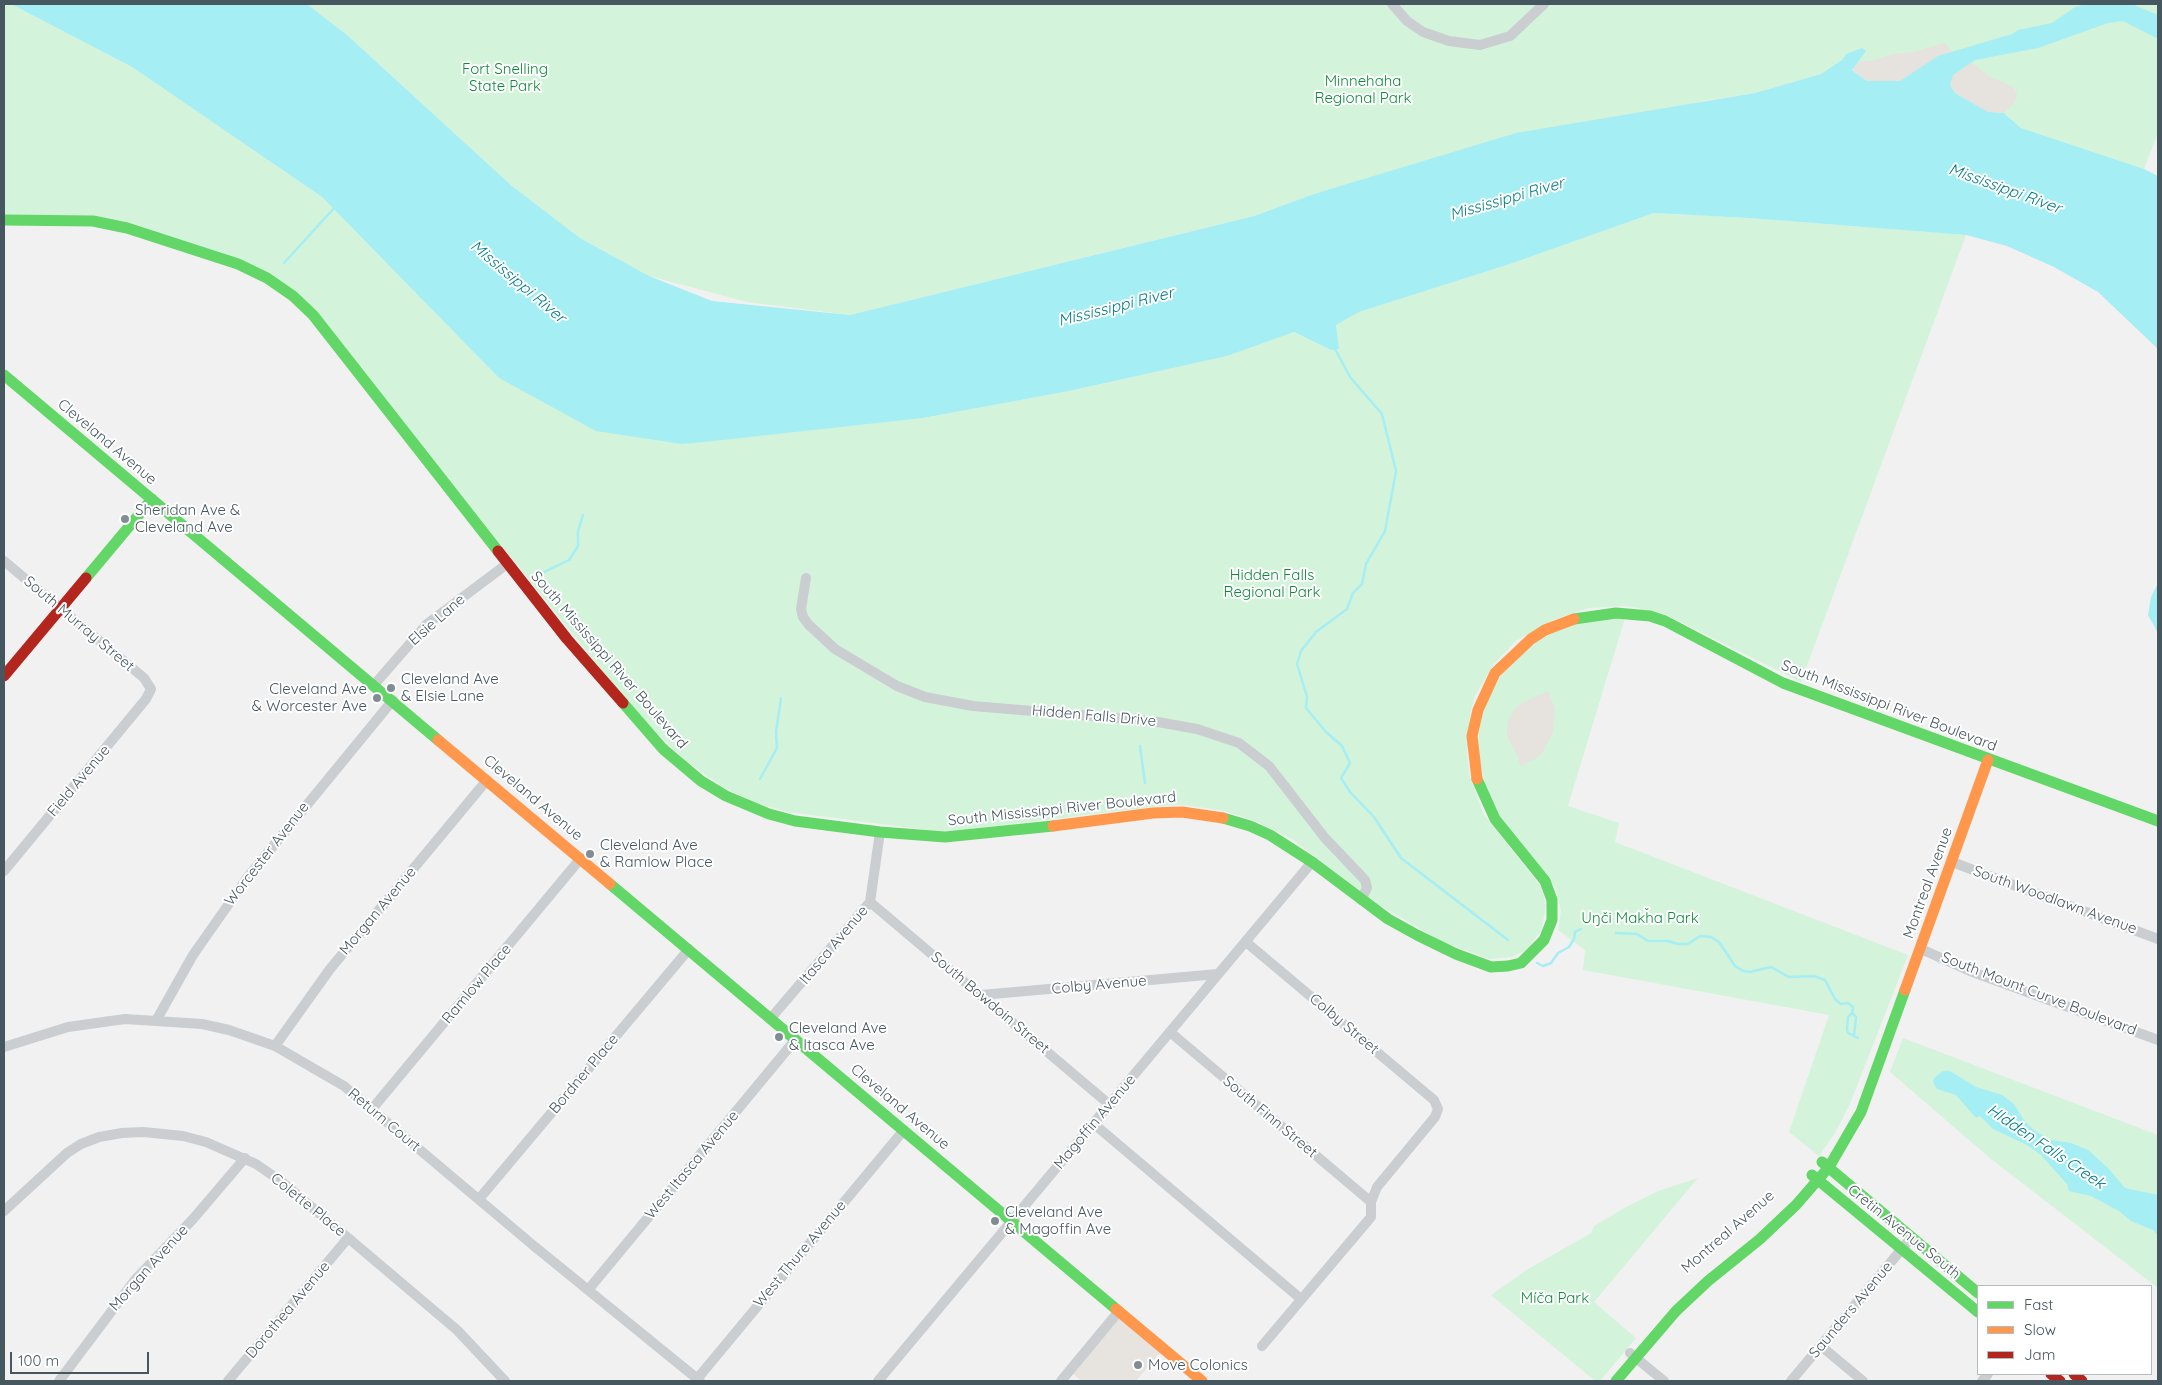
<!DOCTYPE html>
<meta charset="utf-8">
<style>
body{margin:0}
#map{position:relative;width:2162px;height:1385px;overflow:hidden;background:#f2f1f1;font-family:Quicksand,sans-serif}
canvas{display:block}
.frame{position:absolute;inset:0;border:5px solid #465760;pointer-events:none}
.legend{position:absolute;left:1977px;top:1285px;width:175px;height:90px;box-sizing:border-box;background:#fff;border:1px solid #b5bcbf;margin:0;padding:6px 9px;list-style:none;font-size:15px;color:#465760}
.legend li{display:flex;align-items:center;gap:10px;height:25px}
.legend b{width:25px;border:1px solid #b5bcbf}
.scale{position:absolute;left:10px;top:1352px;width:139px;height:22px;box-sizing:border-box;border:2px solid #465760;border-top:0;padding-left:6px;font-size:15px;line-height:18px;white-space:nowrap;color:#465760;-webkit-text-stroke:4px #fff;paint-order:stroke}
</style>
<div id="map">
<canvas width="2162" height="1385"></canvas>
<div class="frame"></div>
<ul class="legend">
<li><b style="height:6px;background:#63d668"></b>Fast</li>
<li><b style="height:6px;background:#ff974d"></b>Slow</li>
<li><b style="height:6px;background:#b3261e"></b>Jam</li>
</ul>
<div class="scale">100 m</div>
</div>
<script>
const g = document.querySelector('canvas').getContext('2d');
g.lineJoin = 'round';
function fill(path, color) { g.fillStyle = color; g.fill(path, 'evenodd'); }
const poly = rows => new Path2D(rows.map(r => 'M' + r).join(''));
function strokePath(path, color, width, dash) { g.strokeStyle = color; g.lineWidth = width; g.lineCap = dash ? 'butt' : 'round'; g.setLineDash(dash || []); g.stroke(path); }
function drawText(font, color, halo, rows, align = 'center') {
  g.font = font + ' Quicksand,sans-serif'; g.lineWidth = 4; g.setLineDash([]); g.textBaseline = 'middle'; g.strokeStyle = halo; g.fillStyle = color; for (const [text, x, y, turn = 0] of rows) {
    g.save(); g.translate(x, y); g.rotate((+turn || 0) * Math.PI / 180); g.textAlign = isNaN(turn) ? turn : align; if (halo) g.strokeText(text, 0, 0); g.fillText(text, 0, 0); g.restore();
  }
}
const commercial = poly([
 [1118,1310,1164,1348,1136,1381,1082,1381,1068,1370]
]);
const green = poly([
 [4,4,11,4,132,67,322,197,499,378,655,439,682,444,923,418,1069,391,1226,356,1294,332,1331,350,1339,349,1336,325,1359,312,1510,264,1654,213,1749,218,1966,235,1801,682,1664,614,1627,606,1589,608,1555,619,1516,641,1493,665,1475,696,1470,714,1467,754,1470,777,1484,815,1535,879,1541,887,1546,906,1541,931,1525,951,1512,957,1489,959,1443,942,1377,904,1292,839,1255,821,1225,811,1184,805,1160,806,961,830,936,831,788,812,756,803,726,789,686,761,636,713,403,423,282,284,93,217,4,215],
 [307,4,2158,4,2158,133,2144,169,2021,128,2004,113,1988,112,1955,93,1950,85,1867,81,1852,69,1846,54,1842,60,1821,74,1755,93,1703,101,1314,194,1254,216,850,315,747,302,649,276,580,238,512,186,347,35],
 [1625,618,1568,806,1619,823,1615,842,1908,955,1850,1104,1835,1133,1819,1156,1789,1132,1829,1015,1583,970,1585,950,1558,930,1561,910,1555,887,1497,813,1486,790,1477,748,1480,724,1487,701,1500,677,1519,655,1541,639,1563,627,1594,619],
 [1903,1038,2158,1135,2158,1288,1991,1159,1890,1072],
 [1698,1178,1594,1302,1636,1338,1600,1381,1596,1381,1589,1376,1491,1295,1528,1269,1591,1233,1594,1226,1624,1208,1658,1191]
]);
const sand = poly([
 [1945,43,1952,52,1938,56,1900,81,1867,81,1852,69,1858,62,1874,60,1894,54,1914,52],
 [1971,62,1990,77,2013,87,2017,93,2015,102,2004,113,1988,112,1955,93,1950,85,1953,75],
 [1548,691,1555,709,1553,732,1542,753,1533,760,1520,766,1518,757,1507,736,1508,721,1513,711,1520,704]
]);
const water = poly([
 [11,4,307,4,347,35,512,186,580,238,649,276,712,301,850,315,1254,216,1314,194,1516,133,1755,93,1821,74,1842,60,1846,54,1862,48,1866,51,1852,70,1867,81,1900,81,1938,56,2012,34,2018,30,2052,23,2075,7,2086,4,2132,4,2158,15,2158,39,2123,21,2108,23,2038,48,1975,60,1953,75,1950,85,1955,93,1988,112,2004,113,2021,128,2144,169,2158,176,2158,349,2098,292,2054,267,2007,246,1966,235,1749,218,1654,213,1510,264,1359,312,1336,325,1339,349,1331,350,1294,332,1227,356,1069,391,923,418,714,441,682,444,596,431,499,378,322,197,132,67],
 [2158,583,2158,633,2148,615,2151,597],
 [1943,1071,1950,1071,1976,1087,2002,1095,2014,1104,2025,1122,2035,1131,2051,1140,2071,1143,2088,1150,2109,1169,2125,1188,2158,1195,2158,1236,2153,1230,2131,1221,2119,1211,2091,1196,2069,1191,2067,1184,2041,1155,2027,1145,1993,1129,1980,1116,1976,1118,1956,1095,1937,1089,1933,1082,1934,1078]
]);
const stream = poly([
 [284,263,335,207],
 [1334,347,1350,377,1382,414,1396,471,1385,531,1366,564,1362,584,1353,593,1347,609,1316,632,1301,651,1297,664,1307,697,1306,708,1326,732,1342,746,1350,763,1341,778,1350,792,1374,817,1401,858,1508,940],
 [536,576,569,560,578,546,578,531,583,515],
 [1140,746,1145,783],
 [760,779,777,748,776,732,781,698],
 [1616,933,1637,934,1648,941,1667,941,1679,944,1688,944,1700,936,1711,937,1719,942,1735,966,1743,971,1750,972,1771,967,1789,977,1814,976,1825,980,1835,999,1841,1004,1848,1003,1853,1007,1852,1013,1848,1017,1847,1029,1848,1033,1858,1038],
 [1537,963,1543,966,1551,963,1558,953,1569,947,1574,939,1575,932,1581,929],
 [1852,1013,1856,1017,1854,1035]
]);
const street = poly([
 [1392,4,1407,21,1423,32,1449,41,1480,45,1510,36,1544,4],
 [4,561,144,678,151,689,146,699,4,871],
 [806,578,801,609,803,617,809,625,835,649,897,686,925,697,973,706,1152,721,1197,729,1239,743,1269,766,1325,838,1365,880,1367,888,1361,900],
 [374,685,427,624,507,564],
 [1952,862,2158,939],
 [870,902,1110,1105],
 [1246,942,1434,1100,1438,1109,1435,1117,1377,1187,1371,1202,1371,1217,1262,1346],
 [1921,949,1970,971,2158,1040],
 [981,995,1218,974],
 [771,1018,870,902,880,832],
 [157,1019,193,955,247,878,393,700],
 [1170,1032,1371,1202],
 [275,1046,330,969,487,780],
 [4,1047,68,1027,125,1019,202,1024,229,1030,275,1046,344,1086,534,1246,700,1381],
 [372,1109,581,858],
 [1094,1124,1301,1299],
 [479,1199,689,949],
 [4,1211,67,1153,81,1144,99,1137,122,1133,143,1132,183,1136,206,1142,256,1164,282,1182,457,1330,505,1381],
 [588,1290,796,1039],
 [1821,1346,1863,1381],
 [1630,1353,1664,1381],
 [697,1379,904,1130],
 [59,1381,135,1280,193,1219,245,1158],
 [228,1381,348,1238],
 [878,1381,1312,862],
 [1061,1381,1119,1311],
 [1791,1381,1911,1238],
 [1982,1381,1988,1374]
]);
const fast = poly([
 [4,220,93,221,127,228,238,264,267,278,293,296,313,315,498,551],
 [4,375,438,740],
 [86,578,152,499],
 [1574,619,1616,613,1650,616,1665,621,1783,683,2158,821],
 [623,703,663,749,701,781,726,796,769,814,795,821,880,832,945,837,1053,826],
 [1223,818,1250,826,1270,835,1312,862,1388,919,1417,935,1456,954,1491,967,1508,966,1521,963,1544,940,1552,920,1552,900,1545,881,1495,819,1477,779],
 [610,884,1116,1309],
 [1822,1162,1978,1293],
 [1812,1175,1978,1312],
 [1616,1381,1676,1311,1708,1281,1760,1239,1796,1205,1829,1167,1861,1112,1905,990]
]);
const slow = poly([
 [438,740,610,884],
 [1477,779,1472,736,1478,710,1495,673,1531,639,1545,630,1574,619],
 [1053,826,1153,813,1182,812,1223,818],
 [1905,990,1988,760],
 [1116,1309,1202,1381]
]);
const jam = poly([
 [498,551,567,639,623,703],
 [4,676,86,578],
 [2051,1374,2060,1381],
 [2074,1374,2082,1381]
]);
const markers = [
 [125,519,5,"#828d93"],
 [391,688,5,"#828d93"],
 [377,698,5,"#828d93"],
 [590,854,5,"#828d93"],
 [779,1037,5,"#828d93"],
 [995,1221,5,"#828d93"],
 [1138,1365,5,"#828d93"]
];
const parkNames = [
 ["Fort Snelling",505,69],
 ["State Park",505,86],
 ["Minnehaha",1363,81],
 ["Regional Park",1363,98],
 ["Hidden Falls",1272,575],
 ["Regional Park",1272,592],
 ["Uŋči Makȟa Park",1640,918],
 ["Míča Park",1555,1298]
];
const streetNames = [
 ["Cleveland Avenue",107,442,40],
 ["Elsie Lane",437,620,-41],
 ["South Murray Street",79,624,40],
 ["South Mississippi River Boulevard",609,660,49],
 ["South Mississippi River Boulevard",1889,706,21],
 ["Hidden Falls Drive",1094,716,5],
 ["Field Avenue",79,781,-50],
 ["Cleveland Avenue",533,798,40],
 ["South Mississippi River Boulevard",1062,809,-6],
 ["Worcester Avenue",267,854,-52],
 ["Montreal Avenue",1928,883,-70],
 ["South Woodlawn Avenue",2055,900,20],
 ["Morgan Avenue",378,911,-50],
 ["Itasca Avenue",834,945,-50],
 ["Ramlow Place",477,984,-50],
 ["Colby Avenue",1099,985,-5],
 ["South Mount Curve Boulevard",2039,994,21],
 ["South Bowdoin Street",990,1003,40],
 ["Colby Street",1344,1024,40],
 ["Bordner Place",584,1074,-50],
 ["Cleveland Avenue",900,1107,40],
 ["South Finn Street",1270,1117,40],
 ["Return Court",384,1120,40],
 ["Magoffin Avenue",1095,1122,-50],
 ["West Itasca Avenue",692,1165,-50],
 ["Colette Place",308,1205,39],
 ["Montreal Avenue",1728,1232,-41],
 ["Cretin Avenue South",1904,1232,39],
 ["West Thure Avenue",800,1254,-50],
 ["Morgan Avenue",149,1268,-48],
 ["Dorothea Avenue",288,1310,-50],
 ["Saunders Avenue",1851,1310,-50]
];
const poiNames = [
 ["Sheridan Ave &",135,510],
 ["Cleveland Ave",135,527],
 ["Cleveland Ave",401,679],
 ["& Elsie Lane",401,696],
 ["Cleveland Ave",367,689,"right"],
 ["& Worcester Ave",367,706,"right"],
 ["Cleveland Ave",600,845],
 ["& Ramlow Place",600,862],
 ["Cleveland Ave",789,1028],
 ["& Itasca Ave",789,1045],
 ["Cleveland Ave",1005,1212],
 ["& Magoffin Ave",1005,1229],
 ["Move Colonics",1148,1365]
];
const waterNames = [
 ["Mississippi River",2005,189,20],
 ["Mississippi River",1507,199,-16],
 ["Mississippi River",518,282,40],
 ["Mississippi River",1116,307,-14],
 ["HIdden Falls Creek",2046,1147,34]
];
fill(commercial, '#e7e3df');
fill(green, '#d4f3db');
fill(sand, '#e6e2dd');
fill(water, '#a5eef4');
strokePath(stream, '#a5eef4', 2.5);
strokePath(street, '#caced0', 10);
strokePath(fast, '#63d668', 11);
strokePath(slow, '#ff974d', 11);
strokePath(jam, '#b3261e', 11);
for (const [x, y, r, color] of markers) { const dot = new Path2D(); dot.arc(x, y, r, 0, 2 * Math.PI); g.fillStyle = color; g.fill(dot); strokePath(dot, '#fff', 2); }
drawText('15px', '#0e893c', '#fff', parkNames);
drawText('15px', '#465760', '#fff', streetNames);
drawText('15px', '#465760', '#fff', poiNames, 'left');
drawText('italic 16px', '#057c86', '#fff', waterNames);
</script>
